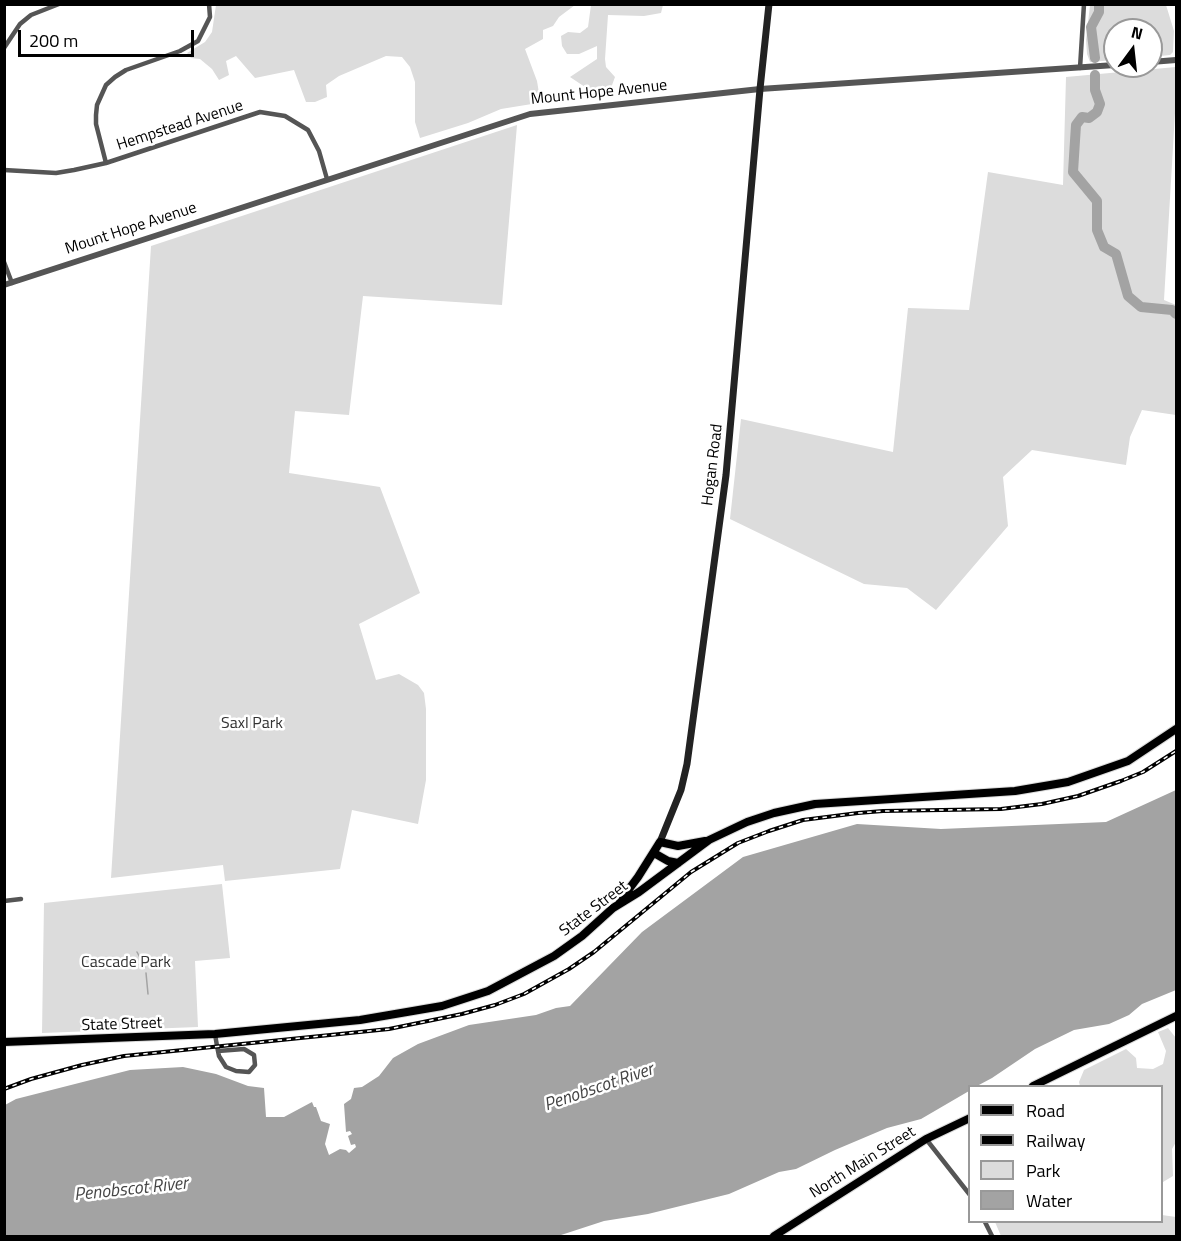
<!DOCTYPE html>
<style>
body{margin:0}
#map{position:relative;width:1181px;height:1241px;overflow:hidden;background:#fff;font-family:"Titillium Web",sans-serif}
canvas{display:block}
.frame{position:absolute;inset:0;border:6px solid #000;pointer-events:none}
.legend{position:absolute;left:968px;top:1085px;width:195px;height:138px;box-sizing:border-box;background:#fff;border:2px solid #999;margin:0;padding:8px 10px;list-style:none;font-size:18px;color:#000}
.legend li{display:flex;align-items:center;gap:12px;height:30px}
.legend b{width:30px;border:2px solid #999}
.north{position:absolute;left:1103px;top:18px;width:60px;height:60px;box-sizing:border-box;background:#fff;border:2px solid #999;border-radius:50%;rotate:15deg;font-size:16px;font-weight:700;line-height:24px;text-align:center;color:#000}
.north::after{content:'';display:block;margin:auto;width:21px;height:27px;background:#000;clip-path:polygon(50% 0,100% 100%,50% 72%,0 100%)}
.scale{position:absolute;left:18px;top:30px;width:176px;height:27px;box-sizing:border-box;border:3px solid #000;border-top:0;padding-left:8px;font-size:18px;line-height:21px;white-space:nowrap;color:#000;-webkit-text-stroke:4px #fff;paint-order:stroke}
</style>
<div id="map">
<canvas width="1181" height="1241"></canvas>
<div class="frame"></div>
<ul class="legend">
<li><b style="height:8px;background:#000"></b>Road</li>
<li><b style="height:8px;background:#000"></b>Railway</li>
<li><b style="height:16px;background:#dcdcdc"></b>Park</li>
<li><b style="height:16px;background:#a3a3a3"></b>Water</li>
</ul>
<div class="north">N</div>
<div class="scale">200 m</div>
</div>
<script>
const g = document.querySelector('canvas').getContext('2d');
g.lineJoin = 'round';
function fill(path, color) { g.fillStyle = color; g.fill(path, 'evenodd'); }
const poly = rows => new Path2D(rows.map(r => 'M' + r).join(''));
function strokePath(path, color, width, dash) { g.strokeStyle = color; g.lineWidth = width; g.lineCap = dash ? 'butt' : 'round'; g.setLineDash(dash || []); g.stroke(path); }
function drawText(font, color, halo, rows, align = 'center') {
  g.font = font + ' "Titillium Web",sans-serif'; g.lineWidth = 5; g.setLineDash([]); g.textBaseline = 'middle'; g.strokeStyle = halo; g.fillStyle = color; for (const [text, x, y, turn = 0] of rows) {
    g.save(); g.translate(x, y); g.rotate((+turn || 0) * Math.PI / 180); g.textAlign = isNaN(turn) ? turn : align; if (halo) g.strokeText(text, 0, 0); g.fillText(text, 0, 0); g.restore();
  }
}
const green = poly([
 [216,5,216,4,575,5,559,17,553,26,543,30,543,39,525,49,537,81,539,93,538,103,501,109,468,123,420,138,415,122,415,82,410,67,402,57,386,56,339,76,326,85,327,97,315,102,306,102,294,70,255,78,236,56,226,61,229,75,219,80,212,69,200,59,191,58,187,53,205,42,212,32],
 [591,5,663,5,661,13,644,16,608,15,605,59,606,67,615,77,608,96,594,93,570,77,597,59,597,46,579,54,567,54,562,46,561,36,568,32,580,33,588,27],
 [1090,5,1166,5,1174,31,1173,52,1170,55,1151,57,1151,30,1115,30,1115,60,1090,62,1087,54,1086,40],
 [1176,67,1176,96,1164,300,1176,305,1176,415,1142,410,1130,437,1126,465,1032,450,1003,477,1008,526,936,610,907,588,864,584,730,519,741,419,893,452,908,308,969,310,988,172,1063,185,1066,77],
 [517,125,502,305,363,296,349,415,295,411,289,473,380,487,420,593,359,624,376,680,399,674,418,685,424,693,426,709,426,780,418,824,352,810,340,869,225,881,223,865,111,878,151,246],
 [222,884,230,958,195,961,198,1027,42,1033,44,903],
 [1168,1028,1176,1038,1176,1142,1172,1149,1173,1176,1163,1182,1162,1190,1162,1086,1080,1086,1079,1082,1084,1070,1126,1049,1136,1058,1137,1068,1153,1069,1163,1064,1166,1051,1158,1032],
 [1162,1215,1176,1217,1176,1236,1001,1236,995,1222,1162,1222]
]);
const water = poly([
 [1176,790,1176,990,1142,1004,1129,1015,1109,1024,1074,1030,1035,1049,992,1078,977,1086,970,1086,969,1091,921,1119,887,1128,835,1150,796,1169,779,1172,729,1194,648,1214,604,1221,558,1236,5,1236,5,1105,16,1099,130,1070,183,1067,216,1074,248,1086,264,1088,266,1117,284,1117,312,1102,314,1107,316,1107,321,1121,330,1124,325,1144,329,1155,340,1149,346,1150,349,1153,356,1147,355,1144,351,1145,348,1136,352,1134,350,1131,346,1132,344,1104,351,1099,354,1088,362,1087,379,1076,393,1058,418,1044,469,1025,536,1015,556,1008,570,1006,642,932,743,857,857,824,941,829,1106,822]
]);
const stream = poly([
 [137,952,145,967],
 [146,973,148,994]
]);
const river = poly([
 [1095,58,1091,27,1099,12,1099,4],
 [1095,75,1095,90,1100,104,1097,112,1089,118,1082,117,1076,125,1073,172,1097,201,1097,230,1104,247,1116,254,1128,296,1141,307,1172,310,1176,314]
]);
const minor = poly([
 [4,48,20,24,31,15,59,4],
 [1080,68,1084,4],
 [106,163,96,124,96,115,97,105,106,85,115,77,126,70,180,51,198,41,210,17,209,4],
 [4,170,56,173,74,170,106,163,260,112,285,116,308,130,319,151,327,179],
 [4,262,12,283],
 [4,901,21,899],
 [215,1034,217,1046,219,1056,226,1067,236,1071,249,1072,255,1065,254,1055,244,1049,218,1051],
 [926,1139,970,1195],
 [985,1222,992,1236]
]);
const tertiary = poly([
 [1151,62,1176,60],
 [4,285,530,114,760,89,1115,65]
]);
const secondary = poly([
 [660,842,681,790,687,764,726,475,760,89,769,4]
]);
const primary = poly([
 [654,853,668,861,678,863],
 [620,901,638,877,660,842,678,846,705,841],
 [4,1042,215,1034,360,1020,442,1006,488,991,554,956,582,936,613,908,639,892,709,840,747,822,774,813,815,804,1015,791,1068,782,1128,761,1176,729],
 [1033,1086,1176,1016],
 [774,1236,926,1139,970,1118]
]);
const rail = poly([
 [4,1089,31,1079,82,1065,124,1056,389,1029,462,1014,495,1005,524,994,569,969,594,952,691,872,738,843,769,831,803,820,858,813,883,811,1001,809,1042,804,1078,796,1121,781,1143,772,1176,751]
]);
const streetNames = [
 ["Mount Hope Avenue",599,93,-6],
 ["Hempstead Avenue",180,126,-18],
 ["Mount Hope Avenue",131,229,-18],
 ["Hogan Road",713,465,-83],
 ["State Street",594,909,-37],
 ["State Street",122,1025,-2],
 ["North Main Street",863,1163,-32]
];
const parkNames = [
 ["Saxl Park",252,724],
 ["Cascade Park",126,963]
];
const waterNames = [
 ["Penobscot River",599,1088,-19],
 ["Penobscot River",131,1190,-6]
];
fill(green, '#dcdcdc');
fill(water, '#a3a3a3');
strokePath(stream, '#a3a3a3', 1.5);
strokePath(river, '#a3a3a3', 10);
strokePath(primary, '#dbdbdb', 10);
strokePath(minor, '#555', 4.5);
strokePath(tertiary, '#555', 6);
strokePath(secondary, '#222', 7);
strokePath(primary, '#000', 8);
strokePath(rail, '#000', 4);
strokePath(rail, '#fff', 1.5, [4.5]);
drawText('16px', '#000', '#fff', streetNames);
drawText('16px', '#333', '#fff', parkNames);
drawText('italic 18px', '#444', '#fff', waterNames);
</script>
